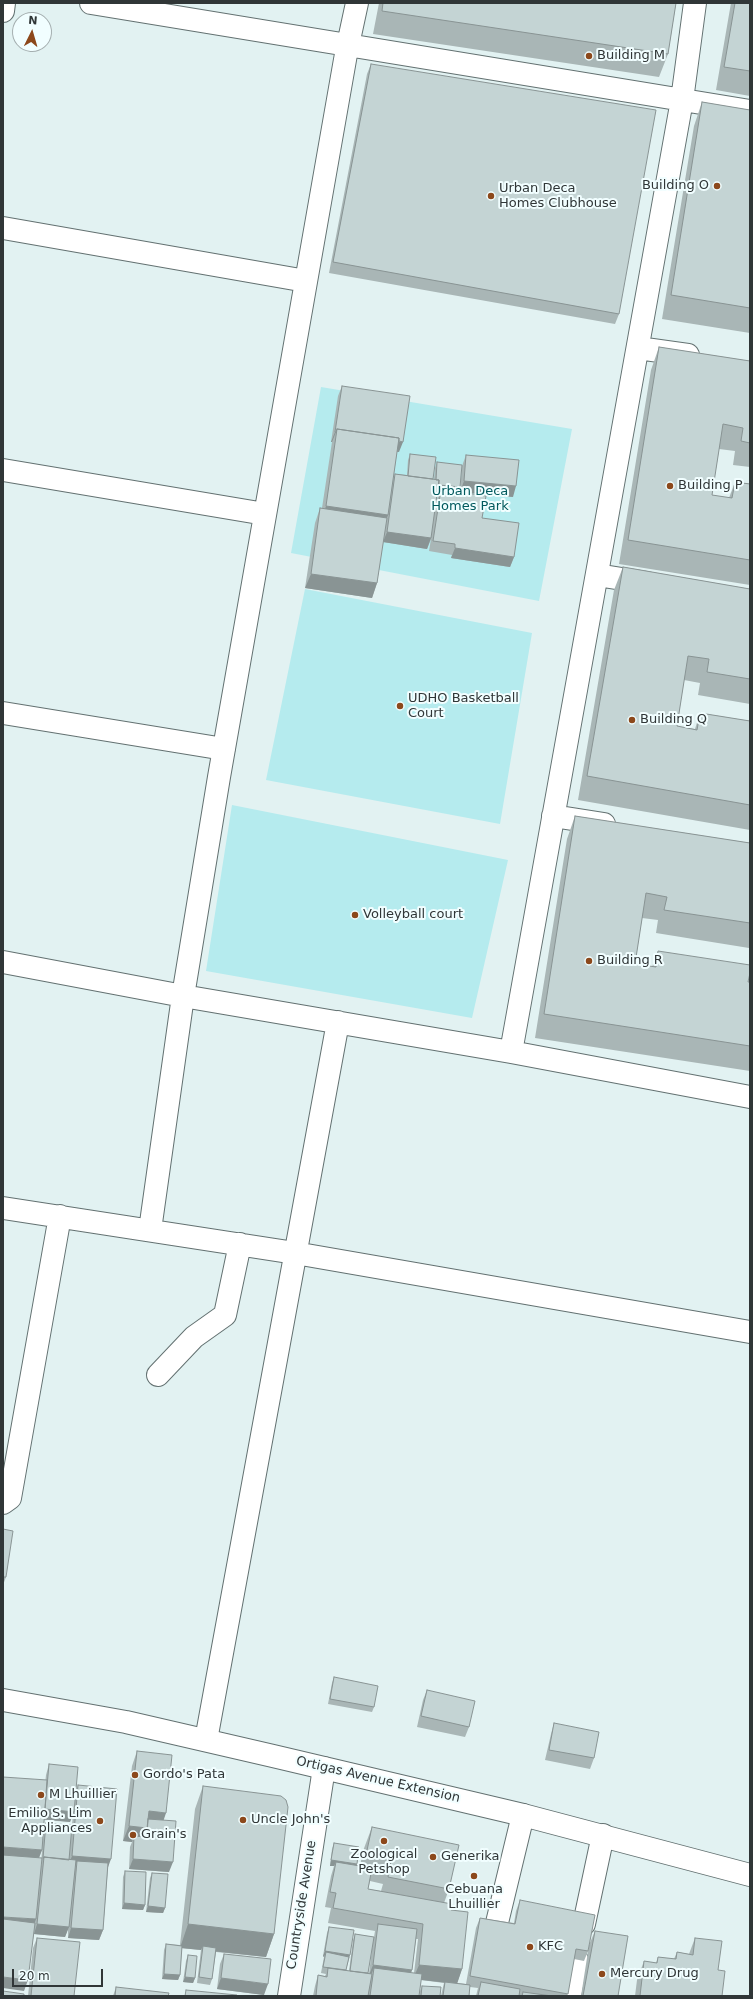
<!DOCTYPE html>
<style>
body{margin:0}
#map{position:relative;width:753px;height:1999px;overflow:hidden;background:#e2f2f2;font-family:"DejaVu Sans",sans-serif}
canvas{display:block}
.frame{position:absolute;inset:0;border:4px solid #303637;pointer-events:none}
.north{position:absolute;left:12px;top:12px;width:40px;height:40px;box-sizing:border-box;background:#f1feff;border:1px solid #a4aeaf;border-radius:50%;rotate:5deg;font-size:11px;font-weight:700;line-height:16px;text-align:center;color:#303637}
.north::after{content:'';display:block;margin:auto;width:14px;height:18px;background:#8c481b;clip-path:polygon(50% 0,100% 100%,50% 72%,0 100%)}
.scale{position:absolute;left:12px;top:1969px;width:91px;height:18px;box-sizing:border-box;border:2px solid #303637;border-top:0;padding-left:5px;font-size:12px;line-height:14px;white-space:nowrap;color:#303637;-webkit-text-stroke:3px #f1feff;paint-order:stroke}
</style>
<div id="map">
<canvas width="753" height="1999"></canvas>
<div class="frame"></div>
<div class="north">N</div>
<div class="scale">20 m</div>
</div>
<script>
const g = document.querySelector('canvas').getContext('2d');
g.lineJoin = 'round';
function fill(path, color) { g.fillStyle = color; g.fill(path, 'evenodd'); }
const poly = rows => new Path2D(rows.map(r => 'M' + r).join(''));
function strokePath(path, color, width, dash) { g.strokeStyle = color; g.lineWidth = width; g.lineCap = dash ? 'butt' : 'round'; g.setLineDash(dash || []); g.stroke(path); }
function drawText(font, color, halo, rows, align = 'center') {
  g.font = font + ' "DejaVu Sans",sans-serif'; g.lineWidth = 4; g.setLineDash([]); g.textBaseline = 'middle'; g.strokeStyle = halo; g.fillStyle = color; for (const [text, x, y, turn = 0] of rows) {
    g.save(); g.translate(x, y); g.rotate((+turn || 0) * Math.PI / 180); g.textAlign = isNaN(turn) ? turn : align; if (halo) g.strokeText(text, 0, 0); g.fillText(text, 0, 0); g.restore();
  }
}
const green = poly([
 [321,387,572,429,539,601,291,553],
 [305,589,532,633,500,824,266,780],
 [232,805,508,860,472,1018,206,971]
]);
const minor = poly([
 [91,3,750,111],
 [3,11,4,3],
 [3,228,306,281],
 [638,348,688,355],
 [3,470,265,514],
 [597,575,647,583],
 [3,713,224,749],
 [553,816,604,824],
 [3,962,183,996,511,1052,750,1097],
 [511,1052,682,100,695,3],
 [3,1208,295,1253,750,1332],
 [150,1230,183,996,219,777,346,54,357,3],
 [158,1375,194,1337,225,1315,240,1244],
 [3,1503,10,1498,60,1216],
 [206,1740,338,1022],
 [584,1924,603,1835],
 [495,1931,523,1815],
 [289,1996,324,1768],
 [570,1996,577,1960]
]);
const major = poly([
 [3,1700,126,1722,273,1756,523,1815,750,1875]
]);
const wall = poly([
 [379,3,676,3,668,54,659,77,373,34],
 [731,3,750,3,750,96,716,90],
 [371,64,619,314,615,324,329,273,367,74],
 [702,102,750,110,750,333,662,319,694,126],
 [659,347,750,361,750,467,733,465,735,451,719,449,712,495,729,498,735,482,750,484,750,585,619,564,651,370],
 [342,386,399,452,397,452,393,480,395,474,407,475,408,460,410,454,433,479,434,479,435,468,437,462,458,492,482,518,514,557,510,567,451,558,452,555,429,551,431,539,427,549,383,542,377,583,372,598,305,588,315,523,320,508,322,508,332,442,331,442,338,396],
 [438,491,440,491,437,500],
 [466,455,513,497,460,492,462,466],
 [623,567,750,589,750,704,698,695,700,683,684,680,677,726,695,729,700,713,750,721,750,830,578,800,614,590],
 [575,816,750,843,750,946,749,948,656,933,658,920,642,918,635,964,652,967,658,951,750,982,750,1071,535,1038,567,839],
 [3,1529,6,1577,3,1585],
 [334,1677,374,1707,372,1712,328,1704,332,1683],
 [427,1690,469,1727,465,1737,417,1727,423,1700],
 [554,1723,594,1758,590,1769,545,1760,551,1734],
 [137,1751,163,1820,169,1872,129,1869,130,1847,132,1842,123,1841,132,1766],
 [49,1764,75,1793,78,1785,108,1868,103,1930,99,1940,68,1938,68,1929,65,1937,34,1934,24,1991,46,1775],
 [73,1814,72,1825,46,1823,44,1828,41,1863,42,1863,41,1866,39,1858,42,1850,44,1820,70,1822],
 [203,1786,274,1934,266,1957,216,1952,212,1979,210,1985,197,1983,201,1950,182,1948,180,1975,178,1980,162,1979,164,1950,166,1944,180,1945,195,1809],
 [372,1827,449,1889,444,1903,451,1910,462,1969,457,1983,466,1984,476,1928,480,1918,514,1923,516,1911,520,1900,588,1951,584,1961,574,1959,567,1996,476,1996,478,1988,470,1987,469,1996,441,1996,443,1987,444,1983,421,1980,419,1996,313,1996,315,1986,318,1975,325,1976,326,1974,321,1973,324,1957,323,1956,327,1933,329,1927,350,1955,349,1959,346,1970,349,1971,353,1940,355,1934,374,1937,375,1931,328,1923,331,1908,325,1907,331,1876,334,1866,330,1866,332,1849,334,1843,356,1865,360,1866,363,1851],
 [370,1881,383,1884,381,1891,368,1889],
 [416,1939,418,1939,414,1973,411,1973,412,1970],
 [373,1940,369,1974,368,1973],
 [125,1871,145,1905,143,1910,122,1909,123,1877],
 [152,1873,165,1908,163,1913,146,1912,150,1878],
 [595,1931,618,1996,581,1996,589,1945],
 [37,1938,74,1996,28,1996,33,1948],
 [695,1938,718,1970,722,1996,635,1996,637,1980,644,1961,656,1963,658,1957,674,1959,677,1952,689,1954],
 [224,1954,264,1995,217,1989,220,1964],
 [188,1955,195,1978,193,1983,183,1982,186,1961],
 [422,1986,440,1996,420,1996,420,1991],
 [116,1987,168,1996,113,1996]
]);
const shadedWall = poly([
 [335,432,336,432,332,442,331,442],
 [337,432,403,442,399,452,335,443],
 [464,481,516,486,513,497,460,492],
 [435,485,460,487,458,493,441,489,440,491,433,490],
 [326,506,388,515,383,530,321,521],
 [387,532,431,538,427,549,383,542],
 [455,548,514,557,510,567,451,558],
 [311,574,377,583,372,598,305,588],
 [45,1809,74,1812,70,1822,41,1819],
 [149,1811,166,1813,161,1828,148,1819,145,1827],
 [129,1826,147,1828,141,1843,134,1836,132,1842,123,1841],
 [3,1847,42,1850,36,1865,3,1862],
 [72,1856,111,1859,107,1870,77,1861,75,1867,68,1866],
 [133,1859,173,1862,169,1872,129,1869],
 [331,1860,357,1864,355,1870,336,1862,334,1866,330,1866],
 [124,1903,145,1905,143,1910,122,1909],
 [148,1906,165,1908,163,1913,146,1912],
 [3,1917,36,1919,32,1930,3,1927],
 [37,1924,69,1927,65,1937,34,1934],
 [188,1924,274,1934,266,1957,202,1950,203,1946,201,1950,180,1948],
 [71,1928,103,1930,99,1940,68,1938],
 [325,1951,350,1955,348,1960,326,1952,324,1957,323,1956],
 [373,1965,412,1970,408,1980,374,1968,371,1975,369,1975],
 [419,1965,462,1969,457,1984,413,1979],
 [164,1974,180,1975,178,1980,162,1979],
 [3,1977,28,1980,24,1991,3,1988],
 [185,1977,195,1978,193,1983,183,1982],
 [221,1978,268,1984,264,1995,217,1989]
]);
const building = poly([
 [383,3,676,3,668,54,382,11,383,3],
 [735,3,750,3,750,71,724,67,735,3],
 [371,64,656,110,619,314,333,262,371,64],
 [702,102,750,110,750,308,671,295,702,102],
 [659,347,750,361,750,443,741,441,743,428,723,424,712,495,732,498,735,482,750,484,750,560,628,540,659,347],
 [342,386,410,396,403,442,399,441,399,438,337,429,336,432,335,432,342,386],
 [337,429,399,438,388,515,326,506,337,429],
 [410,454,436,457,433,479,408,476,410,454],
 [466,455,519,460,516,486,464,481,466,455],
 [437,462,462,465,460,487,439,485,439,480,436,480,437,462],
 [395,474,439,480,431,538,387,532,395,474],
 [441,489,486,496,482,518,519,523,514,557,455,548,455,544,433,541,441,489],
 [320,508,387,518,377,583,311,574,320,508],
 [623,567,750,589,750,679,707,672,709,659,688,656,677,726,697,730,700,713,750,721,750,805,587,776,623,567],
 [575,816,750,843,750,923,664,910,667,897,646,893,635,964,656,967,658,951,750,965,750,973,748,982,750,982,750,1046,544,1014,575,816],
 [3,1529,13,1531,6,1577,3,1577,3,1529],
 [334,1677,378,1686,374,1707,330,1699,334,1677],
 [427,1690,475,1701,469,1727,421,1716,427,1690],
 [554,1723,599,1732,594,1758,549,1750,554,1723],
 [137,1751,172,1755,166,1813,149,1811,147,1828,129,1826,137,1751],
 [49,1764,78,1767,74,1812,45,1809,49,1764],
 [3,1777,47,1780,42,1850,3,1847,3,1777],
 [78,1785,117,1789,111,1859,72,1856,78,1785],
 [203,1786,281,1796,286,1800,288,1807,274,1934,188,1924,203,1786],
 [148,1819,176,1821,173,1862,133,1859,134,1836,147,1837,148,1819],
 [46,1823,72,1825,69,1860,44,1857,44,1858,43,1858,46,1823],
 [372,1827,459,1845,449,1889,388,1877,391,1861,366,1855,372,1827],
 [334,1843,359,1847,357,1864,331,1860,334,1843],
 [3,1855,42,1858,36,1919,3,1917,3,1855],
 [44,1857,76,1860,69,1927,37,1924,44,1857],
 [77,1861,108,1863,103,1930,71,1928,77,1861],
 [336,1862,372,1868,368,1889,452,1904,451,1910,468,1912,462,1969,419,1965,423,1924,333,1908,336,1893,330,1892,336,1862],
 [125,1871,146,1872,145,1905,124,1903,125,1871],
 [152,1873,168,1874,165,1908,148,1906,152,1873],
 [520,1900,595,1915,588,1951,576,1949,568,1994,470,1976,480,1918,515,1924,520,1900],
 [3,1919,35,1923,28,1980,3,1977,3,1919],
 [378,1924,417,1929,412,1970,373,1965,378,1924],
 [329,1927,354,1930,350,1955,325,1951,329,1927],
 [595,1931,628,1936,618,1996,583,1996,595,1931],
 [355,1934,374,1937,368,1973,350,1971,355,1934],
 [37,1938,80,1942,74,1996,31,1996,37,1938],
 [695,1938,722,1941,718,1970,725,1971,722,1996,640,1996,644,1961,657,1963,658,1957,676,1959,677,1952,693,1955,695,1938],
 [166,1944,182,1946,180,1975,164,1974,166,1944],
 [203,1946,216,1948,212,1979,199,1977,203,1946],
 [326,1952,349,1957,346,1970,323,1967,326,1952],
 [224,1954,271,1959,268,1984,221,1978,224,1954],
 [188,1955,197,1956,195,1978,185,1977,188,1955],
 [328,1968,372,1974,368,1996,316,1996,318,1975,327,1977,328,1968],
 [374,1968,422,1974,419,1996,370,1996,374,1968],
 [445,1982,470,1985,469,1996,443,1996,445,1982],
 [481,1982,520,1989,519,1996,478,1996,481,1982],
 [422,1986,441,1987,440,1996,421,1996,422,1986],
 [116,1987,169,1993,168,1996,115,1996,116,1987],
 [186,1990,237,1995,237,1996,185,1996,186,1990],
 [3,1991,24,1994,24,1996,3,1996,3,1991],
 [523,1992,552,1996,522,1996,523,1992]
]);
const markers = [
 [589,56,4,"#8c481b"],
 [717,186,4,"#8c481b"],
 [491,196,4,"#8c481b"],
 [670,486,4,"#8c481b"],
 [400,706,4,"#8c481b"],
 [632,720,4,"#8c481b"],
 [355,915,4,"#8c481b"],
 [589,961,4,"#8c481b"],
 [135,1775,4,"#8c481b"],
 [41,1795,4,"#8c481b"],
 [243,1820,4,"#8c481b"],
 [100,1821,4,"#8c481b"],
 [133,1835,4,"#8c481b"],
 [384,1841,4,"#8c481b"],
 [433,1857,4,"#8c481b"],
 [474,1876,4,"#8c481b"],
 [530,1947,4,"#8c481b"],
 [602,1974,4,"#8c481b"]
];
const poiNames = [
 ["Building M",597,56],
 ["Building O",709,186,"right"],
 ["Urban Deca",499,189],
 ["Homes Clubhouse",499,204],
 ["Building P",678,486],
 ["UDHO Basketball",408,699],
 ["Court",408,714],
 ["Building Q",640,720],
 ["Volleyball court",363,915],
 ["Building R",597,961],
 ["Gordo's Pata",143,1775],
 ["M Lhuillier",49,1795],
 ["Emilio S. Lim",92,1814,"right"],
 ["Appliances",92,1829,"right"],
 ["Uncle John's",251,1820],
 ["Grain's",141,1835],
 ["Zoological",384,1855,"center"],
 ["Petshop",384,1870,"center"],
 ["Generika",441,1857],
 ["Cebuana",474,1890,"center"],
 ["Lhuillier",474,1905,"center"],
 ["KFC",538,1947],
 ["Mercury Drug",610,1974]
];
const parkNames = [
 ["Urban Deca",470,492],
 ["Homes Park",470,507]
];
const streetNames = [
 ["Ortigas Avenue Extension",378,1780,13],
 ["Countryside Avenue",302,1905,-81]
];
fill(green, '#b5ebee');
strokePath(minor, '#637171', 24);
strokePath(major, '#637171', 24);
strokePath(minor, '#fff', 22);
strokePath(major, '#fff', 22);
fill(wall, '#a9b6b6');
fill(shadedWall, '#899494');
fill(building, '#c4d4d4');
strokePath(building, '#899494', 1);
for (const [x, y, r, color] of markers) { const dot = new Path2D(); dot.arc(x, y, r, 0, 2 * Math.PI); g.fillStyle = color; g.fill(dot); strokePath(dot, '#f1feff', 1.5); }
drawText('13px', '#303637', '#f1feff', poiNames, 'left');
drawText('13px', '#00595d', '#f1feff', parkNames);
drawText('13px', '#303637', '#f1feff', streetNames);
</script>
